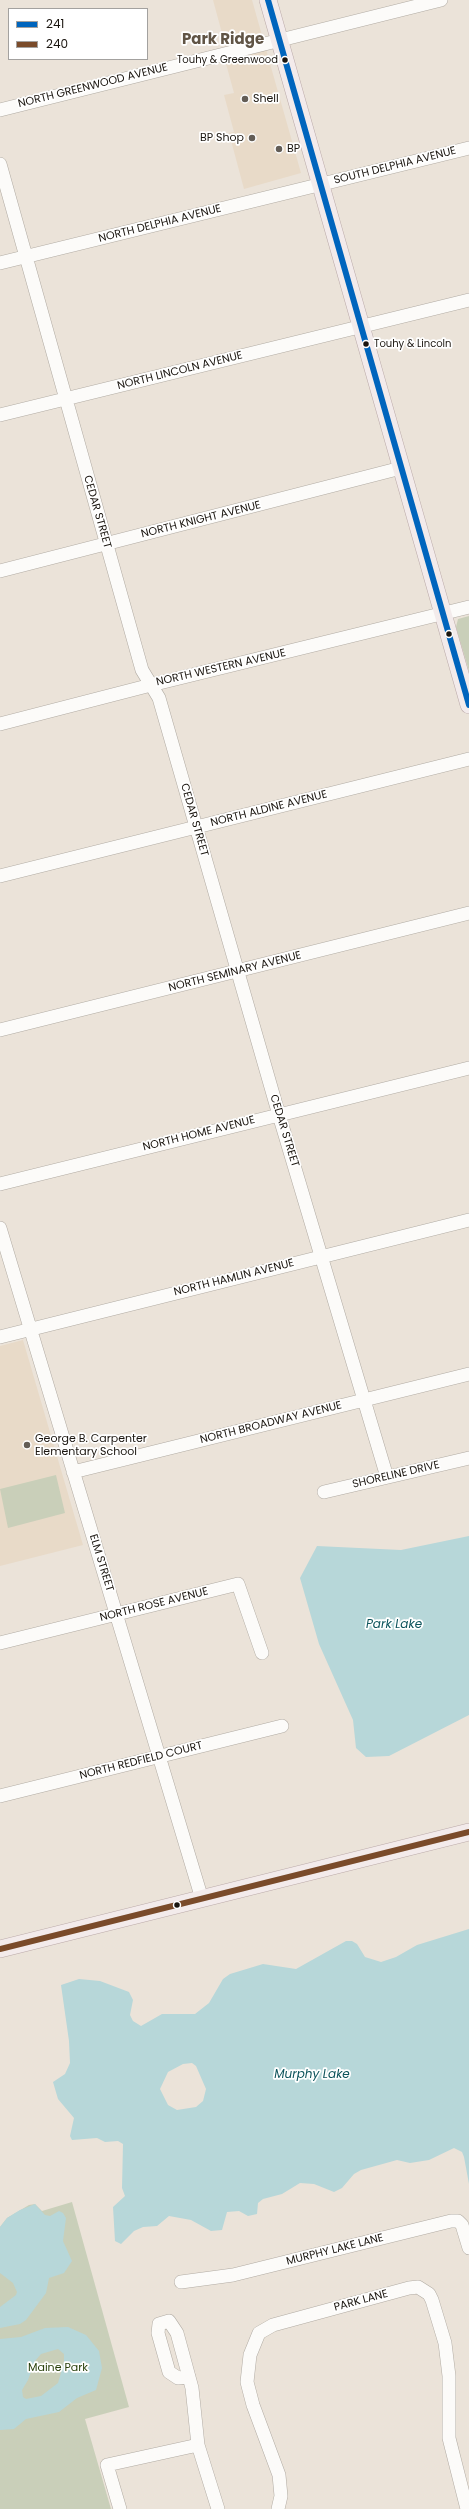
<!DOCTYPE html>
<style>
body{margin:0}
#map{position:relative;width:469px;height:2509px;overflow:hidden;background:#ebe3d9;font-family:Poppins,sans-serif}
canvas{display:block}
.legend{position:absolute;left:8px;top:8px;width:140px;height:52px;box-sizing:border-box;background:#fff;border:1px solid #a3a19f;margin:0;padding:5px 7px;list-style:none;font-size:12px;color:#1a150f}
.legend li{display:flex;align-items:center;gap:8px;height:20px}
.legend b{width:20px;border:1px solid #a3a19f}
</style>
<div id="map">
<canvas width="469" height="2509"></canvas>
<ul class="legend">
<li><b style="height:5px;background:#0065bd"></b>241</li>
<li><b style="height:5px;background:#7a4b2a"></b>240</li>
</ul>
</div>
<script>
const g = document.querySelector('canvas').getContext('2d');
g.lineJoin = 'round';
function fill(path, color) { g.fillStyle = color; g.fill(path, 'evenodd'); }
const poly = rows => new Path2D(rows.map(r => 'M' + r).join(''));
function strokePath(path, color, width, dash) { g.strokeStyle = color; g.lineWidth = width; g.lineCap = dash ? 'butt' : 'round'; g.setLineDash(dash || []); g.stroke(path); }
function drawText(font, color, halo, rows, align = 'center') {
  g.font = font + ' Poppins,sans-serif'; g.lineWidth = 3.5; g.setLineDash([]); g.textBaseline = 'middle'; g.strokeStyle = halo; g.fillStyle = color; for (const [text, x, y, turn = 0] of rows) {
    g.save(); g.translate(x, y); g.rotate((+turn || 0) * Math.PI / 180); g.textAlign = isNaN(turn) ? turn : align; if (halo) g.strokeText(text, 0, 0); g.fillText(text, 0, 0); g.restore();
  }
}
const built = poly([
 [213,0,252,0,301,173,244,189,229,133,234,132,224,95,234,93,225,60,229,59],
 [23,1340,83,1545,0,1566,0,1346]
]);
const green = poly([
 [469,616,469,671,456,627,458,619],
 [56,1475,65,1513,8,1528,0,1489],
 [72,2202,129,2407,85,2419,111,2509,0,2509,0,2227,7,2218,29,2205,35,2204,42,2211]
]);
const water = poly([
 [469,1536,469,1715,389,1756,366,1757,356,1748,353,1720,319,1644,300,1578,317,1546,401,1550],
 [469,1929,469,2184,464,2157,462,2152,454,2148,429,2160,410,2163,397,2160,361,2170,354,2174,342,2188,334,2192,314,2184,300,2183,282,2194,263,2199,258,2203,257,2214,248,2216,239,2211,227,2212,222,2230,211,2231,191,2220,169,2216,157,2226,143,2227,134,2231,121,2244,115,2241,113,2207,125,2196,122,2188,123,2144,118,2141,105,2142,97,2138,72,2140,70,2136,74,2118,58,2099,53,2082,65,2074,70,2063,69,2041,61,1985,79,1979,100,1981,129,1992,133,2000,130,2015,133,2021,141,2026,162,2014,195,2014,209,2003,223,1979,230,1974,263,1964,296,1969,346,1941,352,1941,357,1944,365,1957,381,1962,396,1957,417,1945],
 [192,2063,196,2066,206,2089,203,2101,196,2107,177,2110,168,2105,160,2089,168,2072,183,2064],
 [35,2204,45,2215,50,2216,59,2211,63,2213,66,2218,63,2241,72,2261,64,2273,49,2278,46,2293,26,2320,20,2324,0,2328,0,2307,16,2295,17,2292,13,2283,0,2273,0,2227,7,2218,20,2210],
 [68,2327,86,2335,99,2351,102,2368,96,2390,77,2398,59,2412,26,2419,14,2429,0,2430,0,2339,21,2337,45,2328],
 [58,2349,64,2354,64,2362,58,2383,41,2396,26,2399,23,2397,22,2390,28,2380,35,2361,41,2354]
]);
const minor = poly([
 [0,110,441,0],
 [0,164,142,670,159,698,279,1115,387,1477],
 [0,263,469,148],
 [0,415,469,300],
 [0,571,401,468],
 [0,724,151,685,469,607],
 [0,876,469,759],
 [0,1030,469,913],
 [0,1184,469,1068],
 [0,1228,202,1899],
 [0,1337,469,1220],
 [73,1472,469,1374],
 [324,1492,469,1458],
 [0,1643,238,1584,262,1653],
 [0,1796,282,1726],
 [181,2282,233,2275,451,2221,458,2221,462,2225,469,2248],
 [189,2377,178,2378,169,2372,158,2333,159,2324,169,2321,177,2333,192,2388,198,2445,218,2509],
 [120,2509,107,2465,198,2445],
 [278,2509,281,2496,279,2475,253,2405,247,2382,250,2355,259,2333,273,2325,409,2288,418,2287,429,2294,432,2300,445,2343,449,2376,449,2438,467,2509]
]);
const major = poly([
 [268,0,469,705],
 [0,1949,469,1832]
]);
const bus1 = poly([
 [268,0,469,705]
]);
const bus2 = poly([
 [0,1949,469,1832]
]);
const markers = [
 [285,60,3.5,"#1a150f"],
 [245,99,4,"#635d56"],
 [252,138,4,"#635d56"],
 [279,149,4,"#635d56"],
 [366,344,3.5,"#1a150f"],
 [449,634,3.5,"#1a150f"],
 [27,1445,4,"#635d56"],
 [177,1905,3.5,"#1a150f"]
];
const busNames = [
 ["Touhy & Greenwood",278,60],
 ["Touhy & Lincoln",374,344,"left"]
];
const streetNames = [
 ["NORTH GREENWOOD AVENUE",93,86,-14],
 ["SOUTH DELPHIA AVENUE",395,166,-14],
 ["NORTH DELPHIA AVENUE",160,224,-14],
 ["NORTH LINCOLN AVENUE",180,371,-14],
 ["CEDAR STREET",97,512,74],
 ["NORTH KNIGHT AVENUE",201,520,-14],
 ["NORTH WESTERN AVENUE",221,668,-13],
 ["NORTH ALDINE AVENUE",269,809,-14],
 ["CEDAR STREET",194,820,74],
 ["NORTH SEMINARY AVENUE",235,972,-14],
 ["CEDAR STREET",284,1131,73],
 ["NORTH HOME AVENUE",199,1134,-14],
 ["NORTH HAMLIN AVENUE",234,1278,-14],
 ["NORTH BROADWAY AVENUE",271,1423,-14],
 ["SHORELINE DRIVE",396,1475,-13],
 ["ELM STREET",101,1563,73],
 ["NORTH ROSE AVENUE",154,1605,-14],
 ["NORTH REDFIELD COURT",141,1761,-14],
 ["MURPHY LAKE LANE",335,2250,-14],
 ["PARK LANE",361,2301,-15]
];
const poiNames = [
 ["Shell",253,99],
 ["BP Shop",244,138,"right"],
 ["BP",287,149],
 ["George B. Carpenter",35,1439],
 ["Elementary School",35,1452]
];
const parkNames = [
 ["Maine Park",58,2368]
];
const waterNames = [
 ["Park Lake",394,1625],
 ["Murphy Lake",312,2075]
];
const districtNames = [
 ["Park Ridge",223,40]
];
fill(built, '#e8dac8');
fill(green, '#c9cfb9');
fill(water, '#b7d7d9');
strokePath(minor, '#b1aba3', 14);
strokePath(major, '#baa9a8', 18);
strokePath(minor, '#fcfbf9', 13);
strokePath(major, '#f3ebeb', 17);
strokePath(bus1, '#0065bd', 6);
strokePath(bus2, '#7a4b2a', 6);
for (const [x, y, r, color] of markers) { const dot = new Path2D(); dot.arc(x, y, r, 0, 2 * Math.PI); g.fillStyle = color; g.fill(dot); strokePath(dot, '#fff', 1.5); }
drawText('10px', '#1a150f', '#fff', busNames, 'right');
drawText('11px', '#1a150f', '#fff', streetNames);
drawText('11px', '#1a150f', '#fff', poiNames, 'left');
drawText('11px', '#29400b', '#fff', parkNames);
drawText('italic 12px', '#0c535b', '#fff', waterNames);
drawText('bold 15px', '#605445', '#fff', districtNames);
</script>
